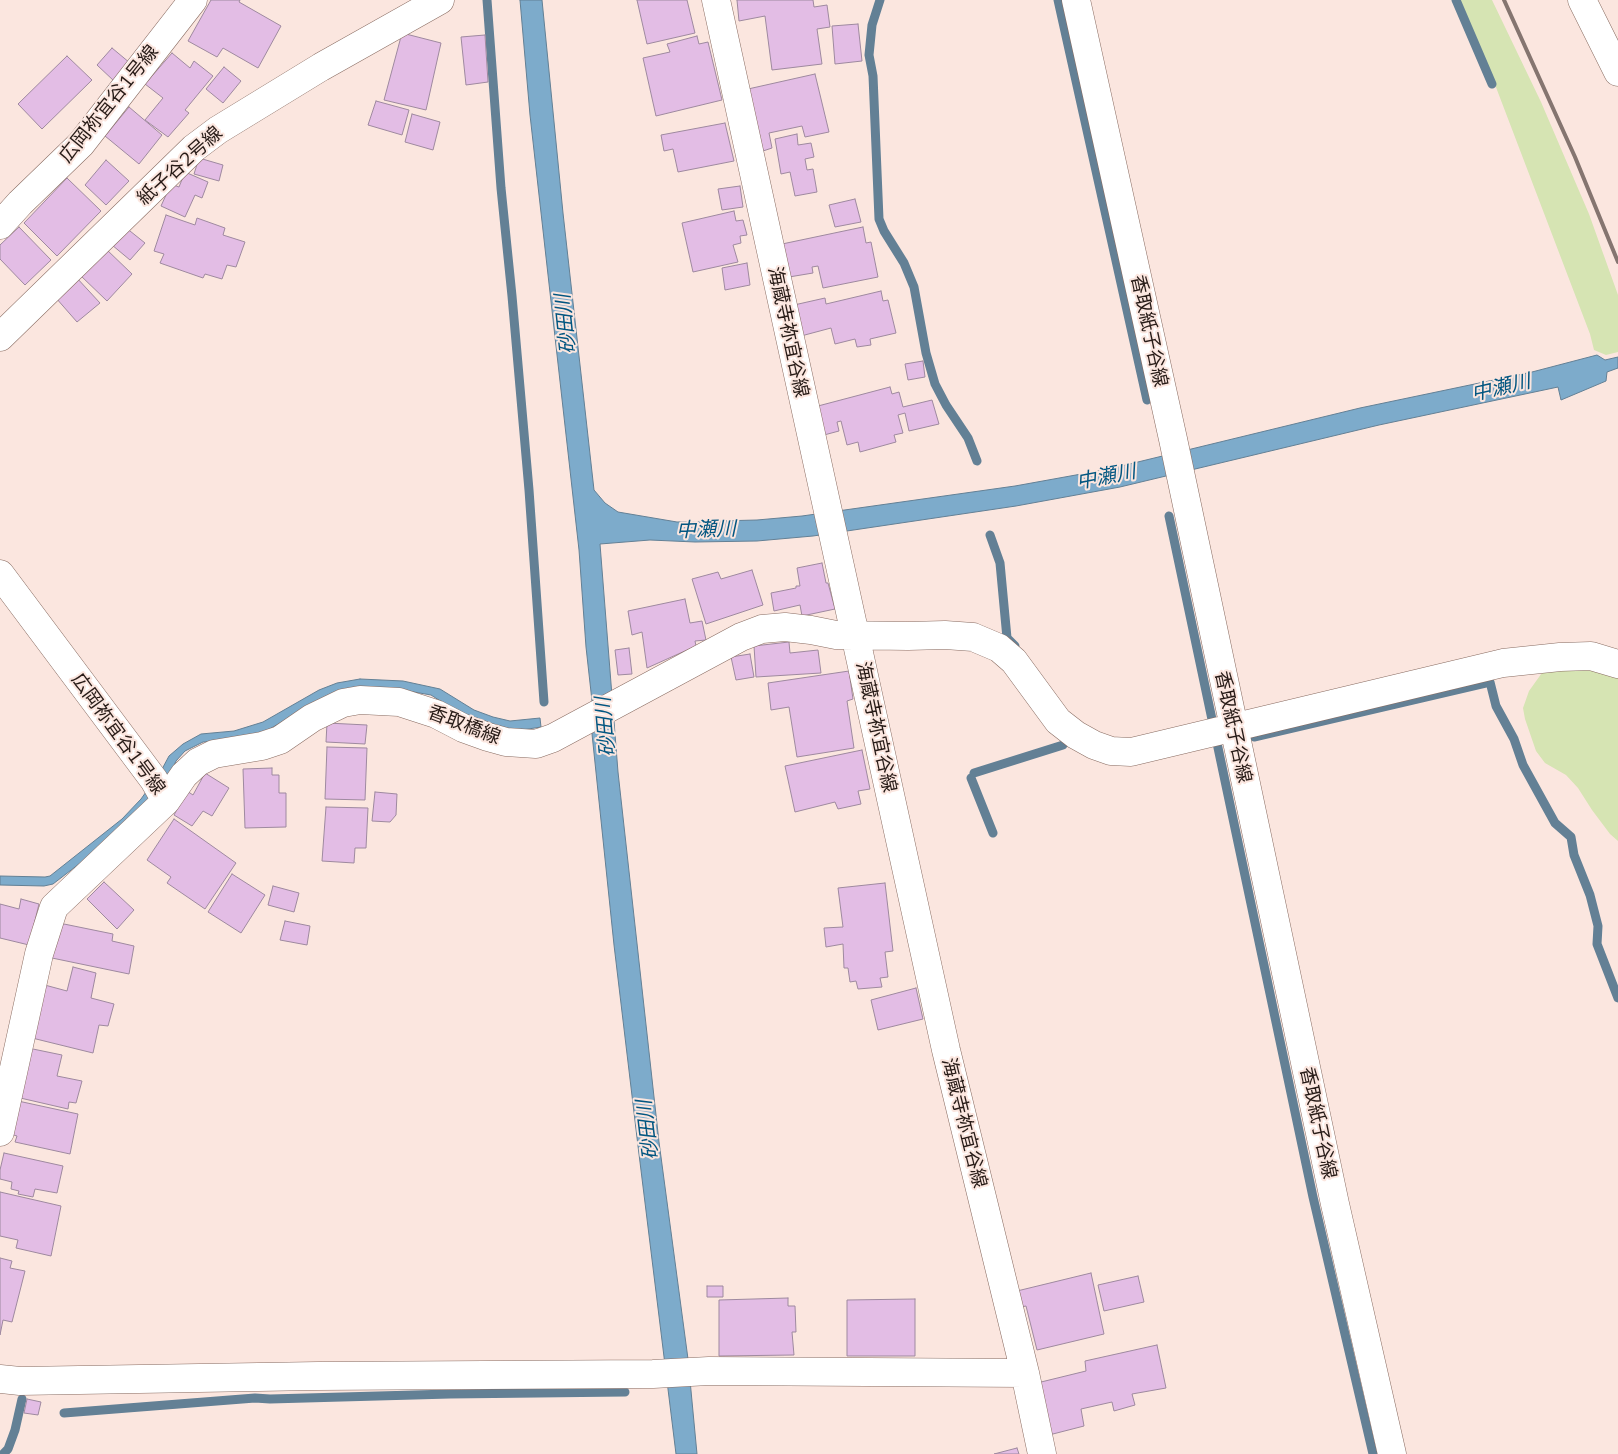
<!DOCTYPE html>
<meta charset="utf-8">
<style>
body{margin:0}
canvas{display:block;background:#fbe6df}
</style>
<canvas width="1618" height="1454"></canvas>
<script>
const g = document.querySelector('canvas').getContext('2d');
g.lineJoin = 'round';
function fill(path, color) { g.fillStyle = color; g.fill(path, 'evenodd'); }
const poly = rows => new Path2D(rows.map(r => 'M' + r).join(''));
function strokePath(path, color, width, dash) { g.strokeStyle = color; g.lineWidth = width; g.lineCap = dash ? 'butt' : 'round'; g.setLineDash(dash || []); g.stroke(path); }
function drawText(font, color, halo, rows, align = 'center') {
  g.font = font + ' Mulish,"Noto Sans JP",sans-serif'; g.lineWidth = 4; g.setLineDash([]); g.textBaseline = 'middle'; g.strokeStyle = halo; g.fillStyle = color; for (const [text, x, y, turn = 0] of rows) {
    g.save(); g.translate(x, y); g.rotate((+turn || 0) * Math.PI / 180); g.textAlign = isNaN(turn) ? turn : align; if (halo) g.strokeText(text, 0, 0); g.fillText(text, 0, 0); g.restore();
  }
}
const green = poly([
 [1459,0,1492,0,1541,102,1589,214,1618,295,1618,352,1606,355,1594,350,1590,334,1494,82],
 [1558,663,1618,674,1618,841,1610,834,1592,810,1578,788,1566,775,1545,763,1536,751,1525,719,1523,708,1529,691,1544,670]
]);
const water = poly([
 [520,0,542,0,563,213,594,490,605,503,618,512,677,522,757,520,802,516,1015,486,1109,469,1360,408,1532,372,1597,355,1605,360,1618,357,1618,368,1607,372,1606,381,1561,400,1558,387,1379,425,1120,487,1016,506,813,536,757,541,695,542,650,540,600,544,618,772,659,1142,688,1359,697,1454,676,1454,638,1146,614,945,592,734,592,701,586,647,579,550,530,115,520,0],
 [360,679,403,681,440,689,474,710,493,717,510,721,540,718,541,727,522,730,503,728,464,716,431,695,414,692,322,699,266,731,234,740,203,742,185,751,176,761,170,775,127,827,53,884,44,886,0,885,0,876,45,877,50,876,122,819,141,799,161,771,169,756,183,744,201,734,234,731,263,722,319,690,337,683,360,679]
]);
const stream = poly([
 [487,0,501,188,512,296,529,490,544,702],
 [880,0,872,25,869,55,873,76,879,219,884,231,904,263,914,287,926,353,935,384,946,405,968,438,977,461],
 [1058,0,1147,400],
 [1456,0,1492,84],
 [1169,516,1313,1197,1373,1454],
 [990,535,1000,563,1007,638,1015,646],
 [1254,737,1490,682,1496,706,1514,739,1523,765,1555,823,1571,837,1574,855,1590,895,1598,926,1597,944,1618,998],
 [974,773,1063,745],
 [971,778,993,833],
 [64,1413,255,1398,270,1399,450,1394,625,1392],
 [3,1454,8,1449,15,1430,22,1399]
]);
const building = poly([
 [211,0,240,0,239,2,281,26,258,68,223,48,217,57,188,41,211,0],
 [637,0,687,0,695,33,647,44,637,0],
 [737,0,813,0,814,7,827,5,830,27,817,29,822,64,772,70,765,16,739,21,737,0],
 [858,24,862,61,835,64,832,26,858,24],
 [402,33,441,43,426,110,384,100,402,33],
 [485,35,488,82,466,85,461,37,485,35],
 [697,36,699,44,708,42,722,100,656,116,643,58,670,52,667,44,697,36],
 [112,48,130,63,114,81,97,65,112,48],
 [172,53,190,68,194,61,213,76,185,110,189,113,168,137,145,120,163,98,145,84,172,53],
 [67,56,92,80,42,129,18,104,67,56],
 [224,67,241,81,223,103,206,89,224,67],
 [815,74,829,132,805,137,802,126,769,133,772,148,763,151,748,89,815,74],
 [376,101,409,110,402,135,368,125,376,101],
 [129,107,162,135,139,164,105,136,129,107],
 [412,114,440,122,433,150,405,142,412,114],
 [725,123,734,161,678,172,673,149,664,151,661,135,725,123],
 [797,134,798,145,811,143,814,157,805,159,807,170,813,169,817,192,795,196,790,172,781,174,775,139,797,134],
 [199,158,223,165,219,181,194,174,199,158],
 [106,160,129,181,106,205,85,185,106,160],
 [185,172,208,182,202,198,195,195,185,217,161,206,171,184,179,187,185,172],
 [67,178,101,211,57,256,24,223,67,178],
 [740,186,743,207,722,210,718,189,740,186],
 [855,199,861,222,835,227,829,205,855,199],
 [734,211,736,221,743,220,747,235,740,236,741,243,733,245,738,262,693,272,682,223,734,211],
 [166,215,195,225,197,218,225,228,223,235,245,242,236,267,227,265,222,279,205,274,203,278,160,263,164,254,154,251,166,215],
 [19,227,51,260,25,285,0,259,0,245,19,227],
 [125,227,145,243,130,260,112,245,125,227],
 [863,227,866,243,871,242,878,277,823,288,818,266,812,267,813,273,789,277,782,244,863,227],
 [105,248,132,274,107,301,80,275,105,248],
 [747,263,750,285,725,290,722,268,747,263],
 [76,277,100,303,77,322,56,298,76,277],
 [881,291,883,301,888,300,896,333,870,339,871,345,857,347,855,339,835,344,831,328,801,336,794,305,825,298,826,304,881,291],
 [923,361,925,377,908,380,905,364,923,361],
 [890,387,892,394,899,392,903,407,932,400,939,424,909,431,905,413,898,415,903,433,894,435,896,442,860,452,858,442,847,445,841,421,837,422,839,431,824,435,818,406,890,387],
 [822,563,826,583,828,583,835,609,802,616,800,605,774,611,771,593,796,588,796,586,800,586,797,568,822,563],
 [752,570,763,605,706,624,692,579,718,572,721,579,752,570],
 [685,599,690,623,702,621,706,640,695,641,696,646,647,668,642,632,632,635,628,611,685,599],
 [789,642,790,653,818,650,821,673,756,677,754,646,789,642],
 [629,648,632,674,618,675,615,650,629,648],
 [750,654,754,677,736,680,731,657,750,654],
 [849,671,853,699,847,701,854,748,797,757,789,707,771,710,768,683,849,671],
 [327,723,367,725,365,744,326,742,327,723],
 [327,747,367,748,365,800,325,799,327,747],
 [862,750,870,789,858,791,861,804,838,809,835,802,795,812,785,766,862,750],
 [272,768,272,775,279,775,279,793,286,793,286,827,245,828,243,769,272,768],
 [205,773,229,788,212,816,203,811,192,826,174,815,187,791,193,795,205,773],
 [375,792,397,794,396,815,390,822,372,821,375,792],
 [326,807,368,808,366,848,355,848,354,863,322,861,326,807],
 [174,819,236,863,205,909,167,883,171,877,147,860,174,819],
 [232,874,265,895,241,933,208,912,232,874],
 [104,882,134,910,117,929,87,899,104,882],
 [885,883,893,951,885,952,888,977,880,978,882,987,858,989,856,981,850,982,848,968,844,968,843,944,826,947,824,928,843,927,838,888,885,883],
 [273,886,299,893,294,912,268,905,273,886],
 [21,899,39,904,29,945,0,938,0,904,19,909,21,899],
 [285,921,310,926,307,945,280,940,285,921],
 [59,923,113,934,112,941,134,946,129,974,52,958,59,923],
 [73,967,96,973,91,998,114,1004,108,1026,99,1025,93,1053,28,1037,41,984,67,991,73,967],
 [916,988,923,1019,878,1030,871,1000,916,988],
 [28,1048,62,1055,57,1076,82,1081,76,1103,69,1102,68,1109,16,1097,28,1048],
 [18,1101,78,1114,70,1154,15,1142,17,1136,10,1134,18,1101],
 [4,1153,63,1166,57,1193,35,1189,33,1197,18,1194,19,1191,11,1189,12,1182,0,1179,0,1170,4,1153],
 [0,1192,61,1206,51,1256,16,1248,18,1240,0,1236,0,1192],
 [0,1258,12,1261,10,1268,25,1271,12,1322,3,1320,0,1335,0,1258],
 [1091,1273,1104,1334,1037,1350,1026,1306,1021,1307,1017,1291,1091,1273],
 [1138,1276,1144,1302,1104,1311,1098,1285,1138,1276],
 [707,1286,723,1286,723,1297,707,1297,707,1286],
 [788,1298,788,1306,795,1306,796,1332,792,1332,794,1355,719,1356,719,1300,788,1298],
 [915,1299,915,1356,847,1356,847,1300,915,1299],
 [1157,1345,1166,1388,1132,1394,1135,1405,1114,1411,1112,1402,1081,1409,1084,1426,1049,1435,1037,1383,1086,1371,1085,1361,1157,1345],
 [27,1399,41,1402,38,1415,24,1413,27,1399],
 [1017,1448,1019,1454,994,1454,1017,1448]
]);
const minor = poly([
 [716,0,946,1050,1025,1373,1042,1454],
 [1076,0,1173,439,1335,1204,1392,1454],
 [0,225,20,203,81,144,193,0],
 [0,337,194,148,218,130,321,67,440,0],
 [0,574,154,780,166,801,54,907,39,954,0,1132],
 [166,801,184,775,198,762,214,754,262,746,280,740,312,718,343,703,360,700,399,702,436,714,463,728,488,737,506,742,536,744,553,738,741,637,762,629,785,627,811,630,836,635,908,636,945,635,973,637,999,648,1014,661,1058,721,1076,735,1094,745,1111,751,1131,752,1503,663,1560,657,1591,656,1618,664],
 [0,1379,20,1381,318,1376,653,1374,709,1371,1025,1373]
]);
const major = poly([
 [1582,0,1618,72]
]);
const rail = poly([
 [1504,0,1575,157,1618,262]
]);
const streetNames = [
 ["広岡祢宜谷1号線",109,104,-51],
 ["紙子谷2号線",180,166,-42],
 ["香取紙子谷線",1149,331,78],
 ["海蔵寺祢宜谷線",788,332,78],
 ["香取橋線",464,725,21],
 ["海蔵寺祢宜谷線",876,727,78],
 ["香取紙子谷線",1233,727,78],
 ["広岡祢宜谷1号線",118,734,54],
 ["海蔵寺祢宜谷線",964,1123,76],
 ["香取紙子谷線",1318,1123,78]
];
const waterNames = [
 ["砂田川",566,324,-96],
 ["中瀬川",1501,388,-13],
 ["中瀬川",1106,477,-11],
 ["中瀬川",706,530,-2],
 ["砂田川",606,727,-95],
 ["砂田川",648,1130,-97]
];
fill(green, '#d6e4b3');
fill(water, '#7dabcb');
strokePath(water, '#638095', 1);
strokePath(stream, '#638095', 9);
fill(building, '#e3bde5');
strokePath(building, '#9e899f', 1);
strokePath(minor, '#896c62', 29);
strokePath(major, '#896c62', 29);
strokePath(minor, '#fff', 28);
strokePath(major, '#fff', 28);
strokePath(rail, '#857570', 4);
drawText('19px', '#271b17', '#fbe6df', streetNames);
drawText('italic 20px', '#025681', '#fbe6df', waterNames);
</script>
